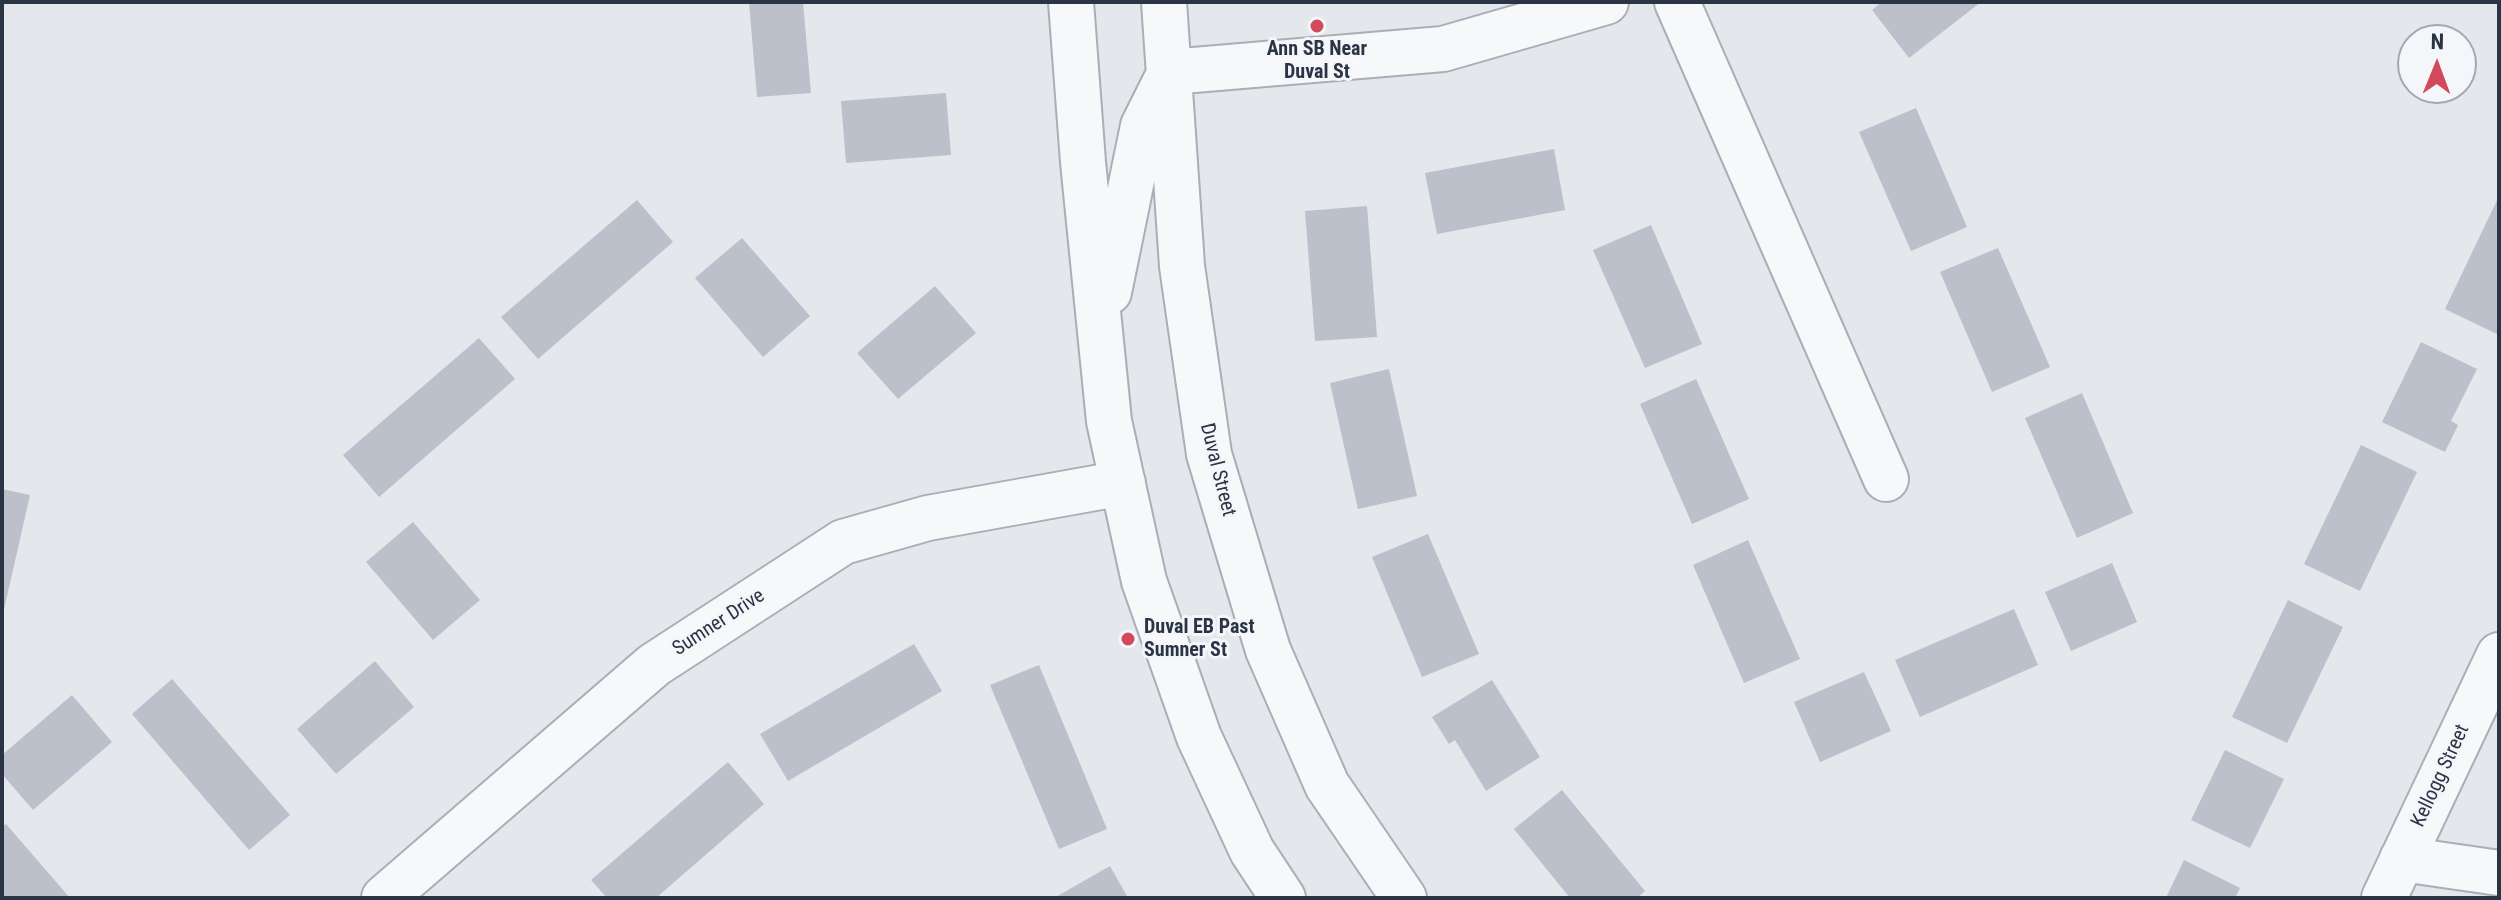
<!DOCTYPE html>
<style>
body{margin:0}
#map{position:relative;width:2501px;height:900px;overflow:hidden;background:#e4e7ec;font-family:"Roboto Condensed",sans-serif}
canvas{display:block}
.frame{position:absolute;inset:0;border:4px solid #2b3445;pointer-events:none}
.north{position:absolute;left:2397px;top:24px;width:80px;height:80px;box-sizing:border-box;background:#f4f6f9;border:2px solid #a4a8b1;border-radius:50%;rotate:1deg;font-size:22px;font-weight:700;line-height:32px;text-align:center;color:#2b3445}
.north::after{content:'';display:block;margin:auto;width:28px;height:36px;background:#d1495b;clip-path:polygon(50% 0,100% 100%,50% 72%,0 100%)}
</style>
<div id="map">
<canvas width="2501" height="900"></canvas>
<div class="frame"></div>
<div class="north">N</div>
</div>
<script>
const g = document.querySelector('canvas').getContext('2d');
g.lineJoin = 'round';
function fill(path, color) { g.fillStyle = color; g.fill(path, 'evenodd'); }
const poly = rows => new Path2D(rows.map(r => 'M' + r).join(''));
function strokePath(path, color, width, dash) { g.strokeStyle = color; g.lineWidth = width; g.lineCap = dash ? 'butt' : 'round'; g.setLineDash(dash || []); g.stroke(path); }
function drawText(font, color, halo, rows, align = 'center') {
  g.font = font + ' "Roboto Condensed",sans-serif'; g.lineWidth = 6; g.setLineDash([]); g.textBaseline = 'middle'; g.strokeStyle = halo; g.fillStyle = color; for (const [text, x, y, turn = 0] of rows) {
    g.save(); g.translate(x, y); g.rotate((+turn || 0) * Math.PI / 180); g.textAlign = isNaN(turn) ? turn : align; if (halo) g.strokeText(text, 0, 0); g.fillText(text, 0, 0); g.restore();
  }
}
const building = poly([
 [749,2,803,2,811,93,757,97],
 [1882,2,1981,2,1909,58,1872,10],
 [946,93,951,155,846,163,841,101],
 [1916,108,1967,227,1911,251,1859,132],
 [1554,149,1565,210,1437,234,1425,173],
 [2499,196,2499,335,2445,309],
 [637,200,673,242,538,359,501,317],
 [1367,206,1377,337,1315,341,1305,211],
 [1651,225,1702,344,1645,368,1593,250],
 [742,238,810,316,763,357,695,278],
 [1998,248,2050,367,1992,392,1940,272],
 [935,286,976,333,898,399,857,353],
 [479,338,515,379,379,497,343,455],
 [2421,342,2477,369,2451,421,2458,425,2445,452,2382,422],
 [1389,369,1417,496,1358,509,1330,383],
 [1696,379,1749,499,1692,524,1640,404],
 [2082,393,2133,513,2077,538,2025,418],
 [2361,445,2417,472,2360,591,2304,564],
 [2,489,30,495,3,614,2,614],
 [413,522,480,600,433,640,366,562],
 [1428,534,1479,654,1422,677,1372,557],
 [1748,540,1800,659,1744,683,1693,565],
 [2112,563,2137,622,2071,651,2045,592],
 [2288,600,2343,627,2287,743,2232,717],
 [2014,609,2038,665,1920,717,1895,660],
 [914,644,942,691,788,781,760,734],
 [375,661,414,707,336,774,297,729],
 [1039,665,1107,829,1059,849,990,685],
 [1864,672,1891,731,1820,762,1794,702],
 [172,679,290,815,249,850,132,714],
 [1492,680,1540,757,1486,791,1455,740,1449,744,1432,717],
 [72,695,112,742,33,810,2,774,2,755],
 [2225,750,2284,779,2250,848,2191,820],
 [728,762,764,804,656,898,607,898,591,880],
 [1562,790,1645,891,1637,898,1570,898,1514,829],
 [6,824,70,898,2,898,2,827],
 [2184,860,2240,888,2235,898,2166,898],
 [1110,866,1128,898,1054,898]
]);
const minor = poly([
 [1071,2,1083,162,1109,421,1144,581,1199,737,1252,851,1283,898],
 [1164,2,1182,266,1209,454,1268,650,1327,785,1404,898],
 [1677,2,1886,479],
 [1170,72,1443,49,1606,2],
 [1109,292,1143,126,1169,74],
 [2402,859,2499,873],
 [384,898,654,665,843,542,928,518,1123,483],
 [2384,898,2499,655]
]);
const markers = [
 [1317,26,8,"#d1495b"],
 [1128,639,8,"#d1495b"]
];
const poiNames = [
 ["Ann SB Near",1317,50],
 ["Duval St",1317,73],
 ["Duval EB Past",1144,628,"left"],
 ["Sumner St",1144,651,"left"]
];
const streetNames = [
 ["Duval Street",1217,470,76],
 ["Sumner Drive",719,623,-33],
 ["Kellogg Street",2441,776,-65]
];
fill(building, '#bbc0ca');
strokePath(minor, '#a9aeb7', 48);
strokePath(minor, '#f7f8fa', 44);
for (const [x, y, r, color] of markers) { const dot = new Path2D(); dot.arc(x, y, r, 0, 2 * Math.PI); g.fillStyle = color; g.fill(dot); strokePath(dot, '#f4f6f9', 3); }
drawText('bold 20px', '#2b3445', '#f4f6f9', poiNames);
drawText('20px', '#2b3445', '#f4f6f9', streetNames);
</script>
